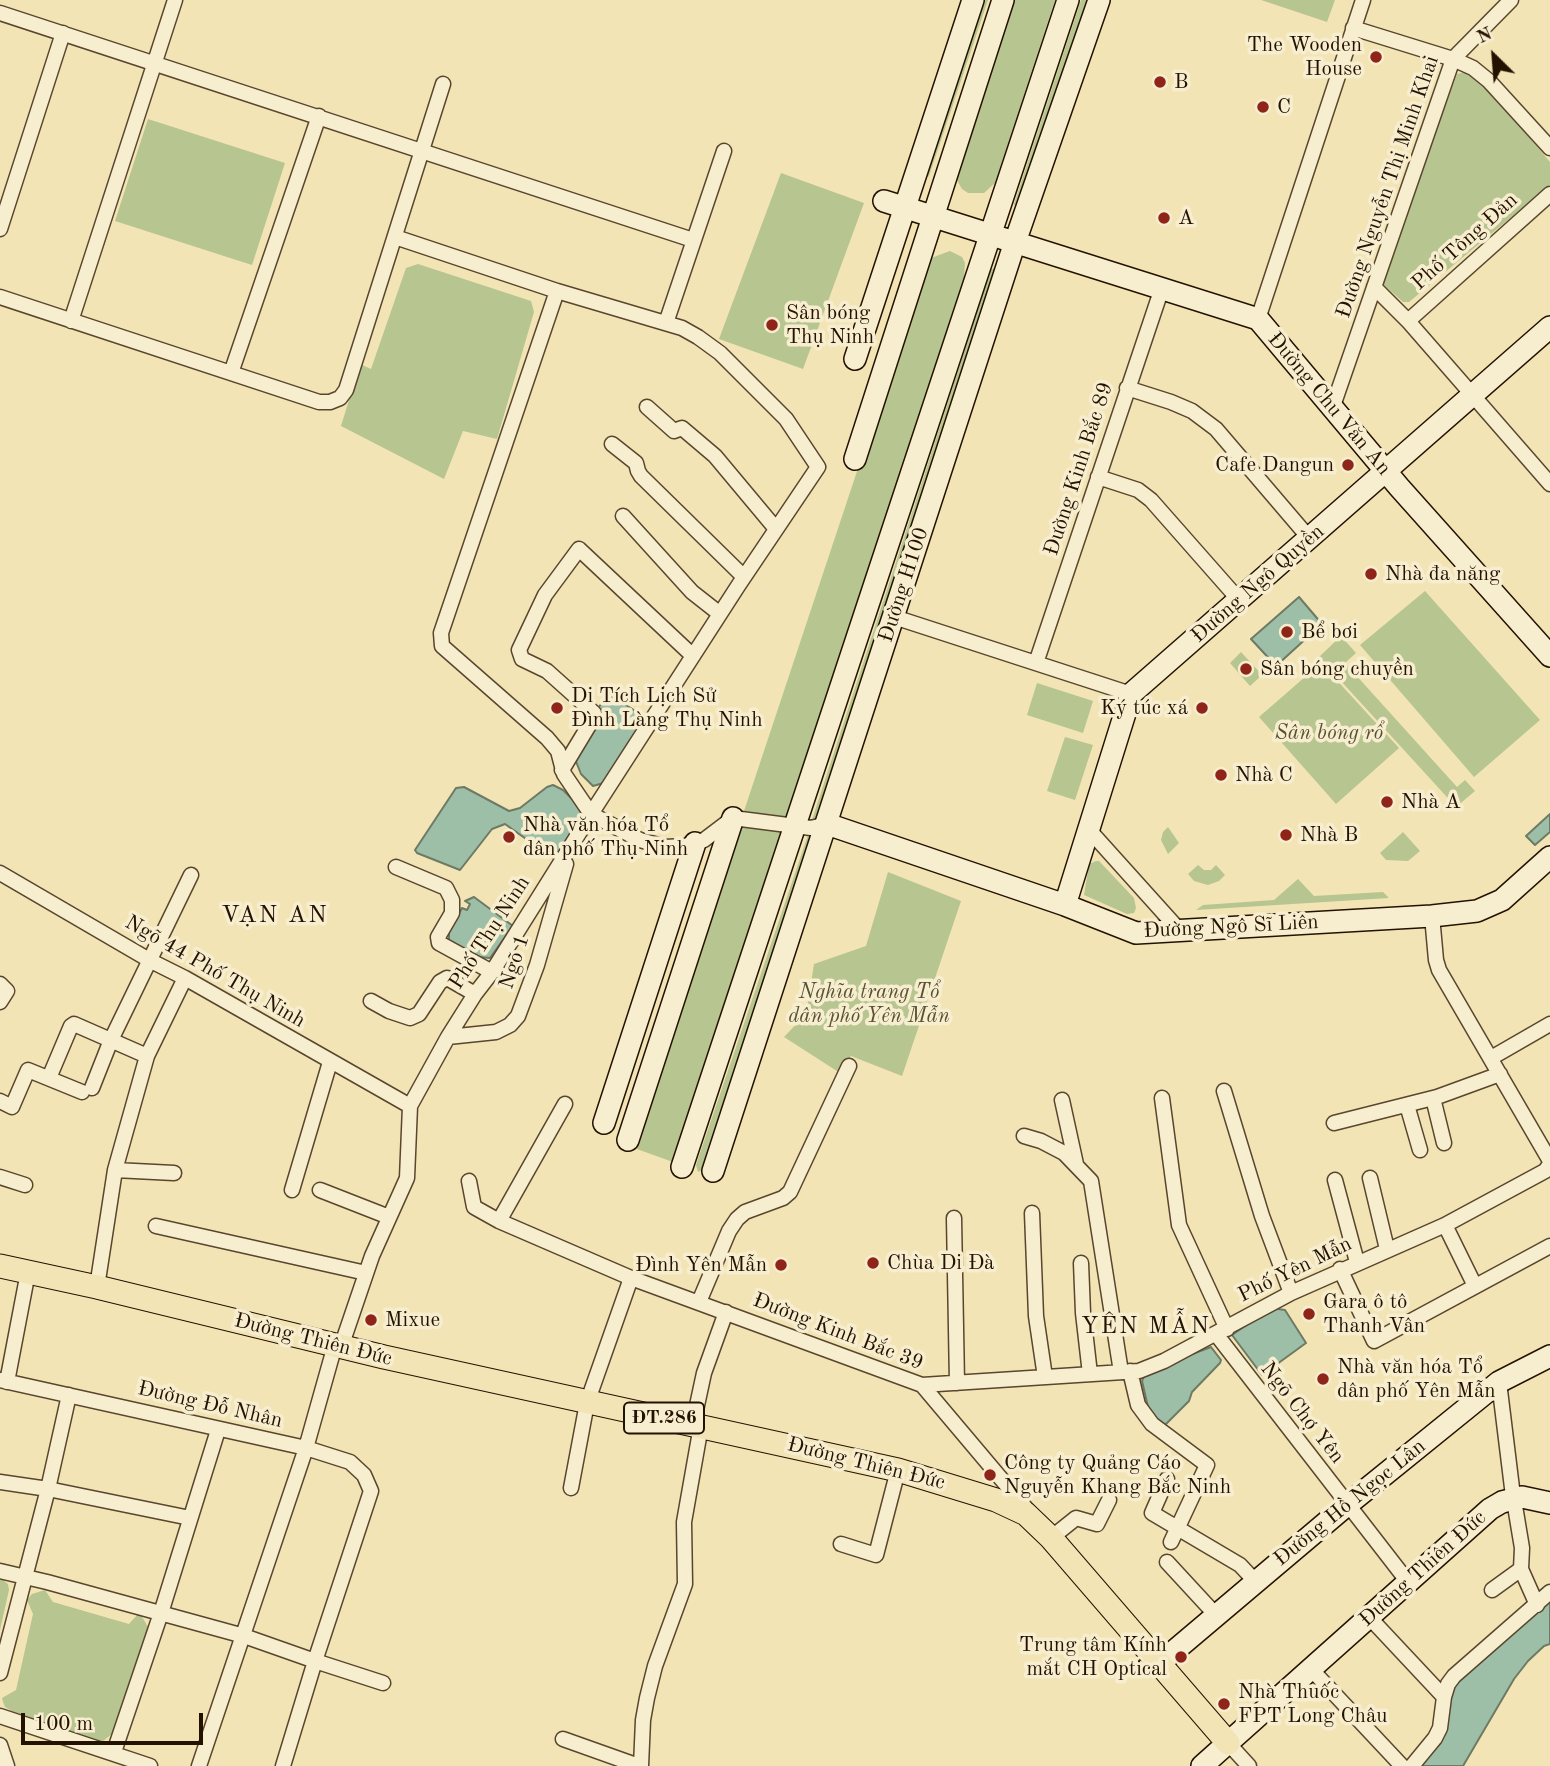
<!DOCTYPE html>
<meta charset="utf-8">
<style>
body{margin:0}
#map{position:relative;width:1550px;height:1766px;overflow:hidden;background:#f2e4b5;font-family:"Old Standard TT",serif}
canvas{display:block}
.north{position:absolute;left:1459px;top:21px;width:70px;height:70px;-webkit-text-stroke:5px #f7edcf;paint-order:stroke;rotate:335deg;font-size:19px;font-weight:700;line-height:28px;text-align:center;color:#241200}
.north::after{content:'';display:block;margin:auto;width:24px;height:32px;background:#241200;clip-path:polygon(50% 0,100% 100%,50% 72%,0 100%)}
.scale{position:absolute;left:21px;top:1713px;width:182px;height:32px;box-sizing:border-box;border:4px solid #241200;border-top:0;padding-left:9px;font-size:21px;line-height:24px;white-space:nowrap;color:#241200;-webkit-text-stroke:5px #f7edcf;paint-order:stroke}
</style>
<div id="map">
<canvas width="1550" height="1766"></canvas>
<div class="north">N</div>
<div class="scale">100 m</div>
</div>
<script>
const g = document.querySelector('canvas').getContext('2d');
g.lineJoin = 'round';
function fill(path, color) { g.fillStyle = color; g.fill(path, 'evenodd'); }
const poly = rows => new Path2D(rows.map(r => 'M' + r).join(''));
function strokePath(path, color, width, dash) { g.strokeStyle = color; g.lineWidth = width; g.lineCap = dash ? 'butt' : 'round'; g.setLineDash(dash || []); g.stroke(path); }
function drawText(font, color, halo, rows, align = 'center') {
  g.font = font + ' "Old Standard TT",serif'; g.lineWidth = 7; g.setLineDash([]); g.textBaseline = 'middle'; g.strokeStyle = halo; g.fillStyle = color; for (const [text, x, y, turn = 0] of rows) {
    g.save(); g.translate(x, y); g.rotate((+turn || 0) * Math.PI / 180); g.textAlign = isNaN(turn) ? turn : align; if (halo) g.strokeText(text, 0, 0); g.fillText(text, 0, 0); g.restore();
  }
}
const green = poly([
 [979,0,988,0,929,176,924,179],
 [1012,0,1055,0,995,183,984,193,968,193,962,189,955,177],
 [1081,0,1090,0,1016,208,1014,204],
 [1261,0,1335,0,1327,22],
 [1468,71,1498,100,1550,162,1550,185,1409,302,1403,302,1383,284,1382,279,1457,74],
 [148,119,285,163,252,265,115,221],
 [781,173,864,203,803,369,719,339],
 [950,251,962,257,965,263,964,277,786,817,744,811,926,264,931,258],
 [418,264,531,301,534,312,497,439,463,431,444,479,341,426,360,364,371,369,406,268],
 [997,266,821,818,811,823,991,270],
 [1425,591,1540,720,1474,777,1360,645],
 [1341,636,1356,653,1345,663,1457,787,1465,780,1475,791,1456,807,1319,657],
 [1241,652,1262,675,1250,686,1230,663],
 [1321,663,1399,748,1336,804,1259,717],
 [1037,683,1093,701,1083,733,1027,715],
 [1065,737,1093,745,1075,800,1047,791],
 [741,823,781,830,782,834,673,1162,634,1148],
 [1168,827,1179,843,1168,854,1161,840,1163,832],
 [809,832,814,833,704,1169,698,1172,696,1165],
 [1403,832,1420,851,1408,861,1386,860,1380,853],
 [1096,861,1099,861,1134,898,1136,908,1134,913,1127,914,1084,895,1089,864],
 [1198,865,1204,870,1211,870,1216,865,1225,875,1219,881,1208,885,1194,881,1188,874],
 [888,872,961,901,902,1076,851,1056,840,1073,784,1037,806,1014,814,964,866,946],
 [1298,879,1314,896,1383,892,1389,898,1196,910,1203,905,1274,900],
 [0,1578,8,1584,9,1590,0,1630],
 [45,1590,53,1602,129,1624,138,1614,141,1615,148,1627,113,1733,102,1742,15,1713,5,1707,3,1702,2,1698,16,1690,33,1614,27,1600,32,1594]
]);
const water = poly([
 [1299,597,1322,624,1276,666,1251,639,1299,597],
 [609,694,649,720,607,782,593,786,581,774,575,759,602,718,598,708,609,694],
 [553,785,563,790,582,809,582,819,557,861,505,824,492,829,460,870,417,853,415,850,456,788,464,787,509,811,520,808,547,787,553,785],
 [1550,814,1550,832,1535,845,1526,836,1550,814],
 [474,897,513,926,490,958,478,957,449,940,449,932,462,908,467,910,470,904,465,901,474,897],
 [1271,1308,1285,1310,1306,1343,1262,1375,1232,1335,1271,1308],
 [1211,1347,1221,1360,1220,1363,1192,1392,1189,1401,1163,1427,1151,1414,1148,1407,1142,1381,1144,1376,1174,1361,1211,1347],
 [1550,1593,1550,1644,1544,1646,1528,1661,1514,1679,1463,1766,1418,1766,1453,1683,1550,1593]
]);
const street = poly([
 [0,13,693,240],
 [1353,28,1453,59,1473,68,1489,81,1550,148],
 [0,229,63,33],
 [395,237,557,291],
 [1374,287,1408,321,1550,484],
 [0,297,319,402,330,402,340,398,346,390,443,84],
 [1258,319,1363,0],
 [71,321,175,0],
 [1408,321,1550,194],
 [666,323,724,151],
 [231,373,319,116],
 [1127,388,1171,402,1192,411,1216,429,1310,539],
 [1333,406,1453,59,1511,0],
 [647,407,674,431,682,428,715,456,776,529],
 [612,444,636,463,638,471,641,476,744,577],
 [1098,477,1138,490,1151,500,1240,601],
 [623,516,692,592,720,614],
 [894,617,1131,694],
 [1036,663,1162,288],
 [562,770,594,717,594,713,547,671,522,659,519,650,545,595,579,549,693,656],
 [1090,831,1180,931],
 [396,867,446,888,452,900,452,913,438,937,439,943,492,972],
 [0,873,151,961,185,978,410,1106],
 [1432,916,1436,960,1439,970,1550,1161],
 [0,984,7,991,0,1002],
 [371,1001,389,1011,410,1018,419,1014,440,982,447,978,475,994],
 [448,1037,496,1032,510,1025,518,1016,537,965,566,864],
 [1491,1058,1550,1024],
 [49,1078,71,1026,74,1024,147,1056],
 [92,1088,111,1040,191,875],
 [1224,1091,1262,1216,1291,1293],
 [1162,1098,1179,1225,1227,1329],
 [1433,1098,1444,1143],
 [1062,1100,1076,1164],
 [0,1101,12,1107,28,1070,82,1092],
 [1407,1105,1420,1150],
 [1334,1123,1437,1097,1500,1074],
 [1024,1136,1041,1141,1064,1153,1091,1181,1121,1372],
 [115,1170,174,1173],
 [0,1177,25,1185],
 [1370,1178,1387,1249],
 [1335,1180,1357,1262],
 [469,1181,474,1207,499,1221,631,1278,922,1385,1030,1513],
 [292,1190,330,1062],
 [320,1190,389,1217],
 [1032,1213,1036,1316,1045,1377],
 [954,1218,957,1383],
 [499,1221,565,1104],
 [1445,1225,1475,1286],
 [156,1226,366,1273],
 [1081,1263,1083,1313,1090,1374],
 [1340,1269,1374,1341,1550,1246],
 [97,1287,115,1170,147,1056,185,978],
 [699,1302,729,1231,737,1219,745,1212,783,1198,790,1192,849,1066],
 [1216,1334,1408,1582],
 [341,1347,372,1256,407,1178,410,1106,448,1037,475,994,492,972,591,814,738,586,818,467,786,419,720,353,698,337,682,328,557,291,441,633,442,646,547,738,558,751,564,774,591,814,640,840,665,847,685,846,704,840,733,818,811,828,827,824],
 [1130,1371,1138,1405,1152,1424,1207,1465,1171,1542],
 [0,1380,306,1448,335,1345],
 [7,1382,28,1272],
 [1499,1382,1512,1488,1522,1548,1521,1569,1537,1605],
 [922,1385,1139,1371,1164,1361,1291,1293,1445,1225,1545,1171,1550,1164],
 [693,1424,704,1373,726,1312],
 [1167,1479,1152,1513,1240,1565,1255,1581],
 [0,1482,48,1489,190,1518],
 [571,1488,587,1403,631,1278],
 [1051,1538,1076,1518,1097,1524,1109,1500],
 [841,1544,876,1555,898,1470],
 [1167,1562,1215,1614],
 [0,1571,47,1582,244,1636,315,1661,283,1766],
 [1492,1590,1521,1569],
 [1369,1617,1444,1697,1448,1684,1454,1676,1550,1592],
 [1311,1669,1402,1766],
 [0,1673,48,1489,69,1395],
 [0,1716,150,1766],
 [563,1739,639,1766],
 [1228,1743,1249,1766],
 [0,1745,7,1766],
 [114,1752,161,1613,218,1430],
 [199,1766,306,1448,350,1462,364,1475,371,1491,315,1661,383,1683],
 [641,1766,643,1720,647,1698,655,1666,685,1584,684,1522,701,1426],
 [1412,1766,1435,1738,1440,1728,1444,1697]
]);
const secondary = poly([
 [884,201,1258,319,1399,487,1550,656],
 [855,359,973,0],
 [855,459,1003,0],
 [827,824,1065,905,1136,933,1432,916,1477,911,1502,900,1550,857],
 [1065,905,1131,694,1550,327],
 [604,1123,695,843],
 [628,1140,733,818],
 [682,1167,1068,0],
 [713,1171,1015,242,1099,0],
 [1160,1663,1347,1505,1499,1382,1550,1356],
 [1202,1766,1490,1509,1502,1502,1522,1497,1550,1503]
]);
const primary = poly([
 [0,1266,97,1287,384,1357,898,1470,996,1500,1026,1514,1051,1538,1228,1743]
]);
const markers = [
 [1376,57,7,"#8f2418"],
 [1160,82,7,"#8f2418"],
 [1263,107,7,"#8f2418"],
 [1164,218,7,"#8f2418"],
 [772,325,7,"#8f2418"],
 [1348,465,7,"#8f2418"],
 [1371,574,7,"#8f2418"],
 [1287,632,7,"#8f2418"],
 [1246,669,7,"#8f2418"],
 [557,708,7,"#8f2418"],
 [1202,708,7,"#8f2418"],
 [1221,775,7,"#8f2418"],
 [1387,802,7,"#8f2418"],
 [1286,835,7,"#8f2418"],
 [509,837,7,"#8f2418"],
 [873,1263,7,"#8f2418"],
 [781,1265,7,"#8f2418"],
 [1309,1314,7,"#8f2418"],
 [371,1320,7,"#8f2418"],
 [1323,1379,7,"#8f2418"],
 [990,1475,7,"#8f2418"],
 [1181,1657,7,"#8f2418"],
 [1224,1704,7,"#8f2418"]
];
const shields = [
 [664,1418,80]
];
const shieldNames = [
 ["ĐT.286",664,1418]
];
const poiNames = [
 ["The Wooden",1362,45,"right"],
 ["House",1362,69,"right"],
 ["B",1174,82],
 ["C",1277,107],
 ["A",1178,218],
 ["Sân bóng",786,313],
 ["Thụ Ninh",786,337],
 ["Cafe Dangun",1334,465,"right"],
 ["Nhà đa năng",1385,574],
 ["Bể bơi",1301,632],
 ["Sân bóng chuyền",1260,669],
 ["Di Tích Lịch Sử",571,696],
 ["Đình Làng Thụ Ninh",571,720],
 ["Ký túc xá",1188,708,"right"],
 ["Nhà C",1235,775],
 ["Nhà A",1401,802],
 ["Nhà văn hóa Tổ",523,825],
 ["dân phố Thụ Ninh",523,849],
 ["Nhà B",1300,835],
 ["Chùa Di Đà",887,1263],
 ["Đình Yên Mẫn",767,1265,"right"],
 ["Gara ô tô",1323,1302],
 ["Thanh Vân",1323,1326],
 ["Mixue",385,1320],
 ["Nhà văn hóa Tổ",1337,1367],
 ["dân phố Yên Mẫn",1337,1391],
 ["Công ty Quảng Cáo",1004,1463],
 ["Nguyễn Khang Bắc Ninh",1004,1487],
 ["Trung tâm Kính",1167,1645,"right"],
 ["mắt CH Optical",1167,1669,"right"],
 ["Nhà Thuốc",1238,1692],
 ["FPT Long Châu",1238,1716]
];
const streetNames = [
 ["Đường Nguyễn Thị Minh Khai",1388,187,-71],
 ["Phố Tông Đản",1465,242,-42],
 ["Đường Chu Văn An",1329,404,50],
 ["Đường Kinh Bắc 89",1079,469,-72],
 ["Đường Ngô Quyền",1258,584,-41],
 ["Đường H100",904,585,-72],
 ["Đường Ngô Sĩ Liên",1231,927,-3],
 ["Phố Thụ Ninh",490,933,-57],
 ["Ngõ 1",515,962,-72],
 ["Ngõ 44 Phố Thụ Ninh",215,972,30],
 ["Phố Yên Mẫn",1295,1270,-26],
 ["Đường Kinh Bắc 39",838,1332,21],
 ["Đường Thiên Đức",313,1340,14],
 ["Đường Đỗ Nhân",210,1405,13],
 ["Ngõ Chợ Yên",1302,1413,52],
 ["Đường Thiên Đức",866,1464,14],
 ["Đường Hồ Ngọc Lân",1350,1503,-39],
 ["Đường Thiên Đức",1423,1569,-42]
];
const parkNames = [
 ["Sân bóng rổ",1329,733],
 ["Nghĩa trang Tổ",869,992],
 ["dân phố Yên Mẫn",869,1016]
];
const quarterNames = [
 ["VẠN AN",275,916],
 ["YÊN MẪN",1146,1327]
];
fill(green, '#b7c590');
fill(water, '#9dbfa7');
strokePath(water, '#6d7a64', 2);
strokePath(street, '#58462d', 17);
strokePath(secondary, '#241200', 24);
strokePath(primary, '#241200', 25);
strokePath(street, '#f7edcf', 14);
strokePath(secondary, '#f7edcf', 21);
strokePath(primary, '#f2e4b5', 23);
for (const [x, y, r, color] of markers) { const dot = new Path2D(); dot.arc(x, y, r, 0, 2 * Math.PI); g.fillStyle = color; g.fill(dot); strokePath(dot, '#f7edcf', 2.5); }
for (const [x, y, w] of shields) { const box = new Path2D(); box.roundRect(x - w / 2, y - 15.5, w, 31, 5); g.fillStyle = '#f7edcf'; g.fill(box); strokePath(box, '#241200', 2); }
drawText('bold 19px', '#241200', null, shieldNames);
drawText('21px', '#241200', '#f7edcf', poiNames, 'left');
drawText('21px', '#241200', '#f7edcf', streetNames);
drawText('italic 21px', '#575132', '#f7edcf', parkNames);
g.letterSpacing = '2px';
drawText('24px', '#241200', '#f7edcf', quarterNames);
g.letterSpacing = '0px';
</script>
